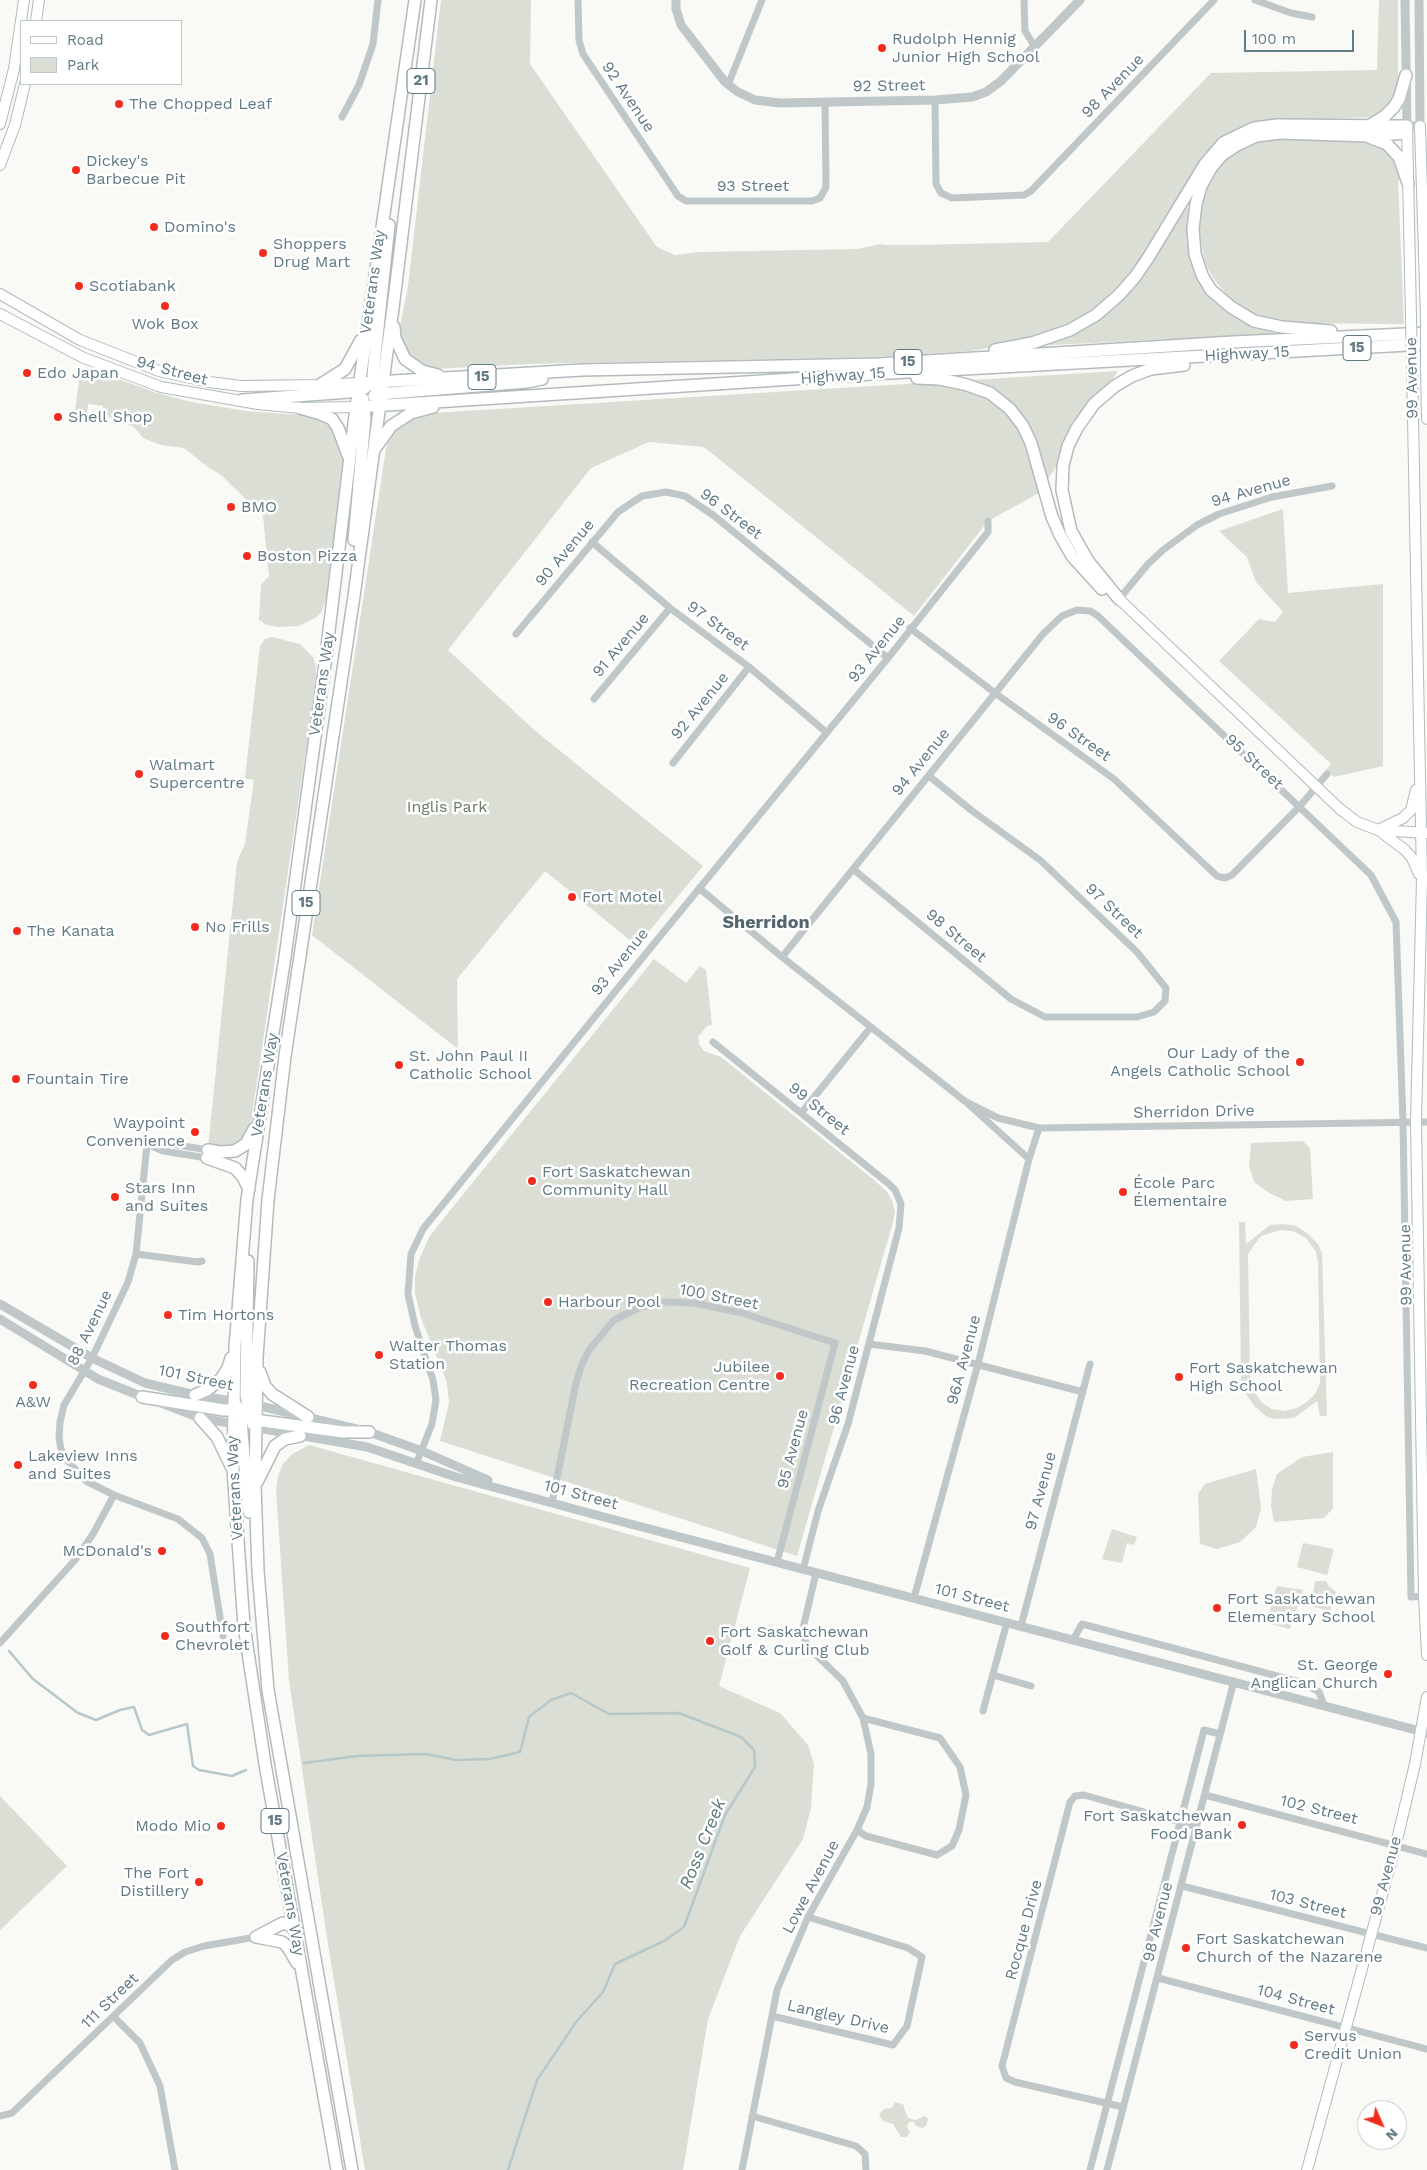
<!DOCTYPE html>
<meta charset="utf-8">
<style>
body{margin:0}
#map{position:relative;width:1427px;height:2170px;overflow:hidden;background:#f9f9f6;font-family:"Work Sans",sans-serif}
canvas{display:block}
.legend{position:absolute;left:20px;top:20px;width:162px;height:65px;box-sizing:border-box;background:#fff;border:1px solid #c0cace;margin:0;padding:6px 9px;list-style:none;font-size:15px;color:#617a84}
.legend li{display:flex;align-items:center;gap:10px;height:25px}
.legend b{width:25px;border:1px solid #c0cace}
.north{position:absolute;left:1357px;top:2100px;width:50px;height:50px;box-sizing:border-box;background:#fff;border:1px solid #c0cace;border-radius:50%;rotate:134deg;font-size:14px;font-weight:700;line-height:20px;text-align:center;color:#617a84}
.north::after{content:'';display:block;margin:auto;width:18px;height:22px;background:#f32b1c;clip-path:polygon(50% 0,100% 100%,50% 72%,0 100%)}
.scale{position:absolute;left:1244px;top:30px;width:110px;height:22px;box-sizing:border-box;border:2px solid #617a84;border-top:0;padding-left:6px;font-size:15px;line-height:18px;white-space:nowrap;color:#617a84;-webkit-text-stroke:4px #fff;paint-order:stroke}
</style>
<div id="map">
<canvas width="1427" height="2170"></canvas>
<ul class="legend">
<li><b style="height:6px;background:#fff"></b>Road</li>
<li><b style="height:14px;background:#daded5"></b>Park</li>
</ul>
<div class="north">N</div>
<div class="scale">100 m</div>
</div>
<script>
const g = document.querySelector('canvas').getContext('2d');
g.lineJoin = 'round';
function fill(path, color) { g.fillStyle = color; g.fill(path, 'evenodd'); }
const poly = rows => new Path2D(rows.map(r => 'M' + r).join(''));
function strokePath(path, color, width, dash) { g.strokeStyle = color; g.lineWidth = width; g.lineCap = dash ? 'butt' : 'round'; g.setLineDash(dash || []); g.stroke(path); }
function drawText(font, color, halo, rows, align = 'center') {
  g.font = font + ' "Work Sans",sans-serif'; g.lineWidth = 5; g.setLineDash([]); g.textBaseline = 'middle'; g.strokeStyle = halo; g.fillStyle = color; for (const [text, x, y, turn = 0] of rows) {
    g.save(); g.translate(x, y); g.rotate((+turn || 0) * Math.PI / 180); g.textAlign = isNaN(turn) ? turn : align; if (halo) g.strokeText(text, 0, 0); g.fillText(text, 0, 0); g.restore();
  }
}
const green = poly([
 [441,0,531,0,530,64,657,247,675,255,700,252,857,249,881,244,885,245,919,245,1048,242,1211,73,1377,70,1379,0,1398,0,1398,85,1396,96,1384,112,1373,117,1265,121,1232,135,1126,282,1090,315,1030,341,970,351,874,357,532,364,433,369,425,368,406,354,399,332,408,286],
 [1280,137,1363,139,1376,142,1395,157,1401,179,1398,181,1404,324,1278,323,1243,309,1232,301,1216,282,1208,269,1203,255,1198,221,1198,204,1208,180,1222,161,1249,142],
 [1186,206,1190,210,1189,226,1202,282,1273,331,1273,334,1032,346,1093,320],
 [97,371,154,392,191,402,246,411,314,416,330,426,337,434,343,452,343,463,326,599,321,613,315,618,299,626,279,627,267,625,259,620,261,585,269,576,263,516,221,475,209,468,184,448,161,445,143,438,134,427,108,417,103,412,103,406,88,404,87,413,82,416,76,414,75,411,79,380,83,374],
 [1118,371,1039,493,988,521,914,616,704,447,649,442,591,468,448,650,533,729,703,866,637,946,545,871,457,979,458,1049,312,935,386,449,390,434,400,425,410,418,432,413],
 [1283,509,1288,593,1383,584,1383,766,1334,777,1326,770,1331,764,1219,661,1259,619,1275,622,1283,612,1256,582,1247,557,1219,531],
 [272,637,300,644,313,657,316,666,316,680,313,702,250,1129,239,1145,208,1148,237,862,245,844,254,780,245,778,260,646,265,639],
 [654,959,686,983,700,966,706,970,712,1025,707,1026,698,1037,699,1044,704,1051,721,1057,874,1180,887,1192,892,1200,895,1211,893,1222,797,1556,440,1441,449,1403,447,1383,421,1318,415,1293,415,1277,419,1260,429,1237,448,1213],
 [1303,1141,1310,1148,1313,1199,1286,1201,1269,1193,1254,1182,1249,1166,1251,1143],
 [1239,1222,1245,1222,1246,1244,1270,1225,1284,1224,1296,1226,1307,1233,1318,1244,1322,1253,1327,1416,1320,1416,1317,1401,1294,1418,1274,1419,1266,1416,1254,1406,1245,1392,1241,1382],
 [1281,1230,1293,1231,1306,1238,1316,1252,1318,1262,1320,1383,1315,1394,1307,1402,1297,1408,1285,1411,1272,1409,1262,1403,1251,1386,1250,1375,1248,1254,1261,1236],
 [309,1445,750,1568,719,1686,780,1713,808,1745,814,1764,811,1808,803,1839,740,1936,708,2019,683,2170,365,2170,326,1932,289,1680,276,1491,278,1476,283,1464,292,1454],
 [1333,1452,1333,1508,1324,1518,1274,1522,1271,1506,1272,1489,1277,1474,1302,1457],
 [1256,1469,1261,1508,1256,1527,1240,1542,1217,1549,1200,1544,1198,1494,1205,1484],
 [1112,1529,1137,1537,1134,1545,1127,1543,1122,1563,1102,1559],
 [1303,1543,1334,1549,1327,1575,1297,1567],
 [1315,1581,1326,1581,1329,1586,1336,1592,1330,1611,1311,1606],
 [1277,1586,1303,1590,1290,1629,1266,1623],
 [0,1796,67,1866,0,1930],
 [895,2102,904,2105,904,2108,908,2118,915,2120,925,2116,928,2119,926,2126,923,2128,916,2126,914,2122,909,2122,907,2126,910,2133,906,2137,901,2137,893,2124,883,2121,879,2115,884,2109,892,2108]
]);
const stream = poly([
 [9,1651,33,1679,78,1713,96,1720,120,1710,134,1707,142,1730,149,1735,187,1724,193,1766,199,1770,232,1776,246,1770],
 [304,1763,357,1756,425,1754,457,1760,490,1759,520,1752,529,1717,551,1700,571,1693,609,1714,679,1713,741,1737,754,1750,755,1767,725,1815,684,1927,664,1941,615,1964,603,1992,576,2022,537,2080,508,2170]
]);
const minor = poly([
 [578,0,579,40,583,54,678,196,686,201,812,201,820,198,826,187,825,102],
 [1024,0,1025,31,1035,47],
 [1255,0,1291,13,1312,17],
 [728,85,762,0],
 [935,100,936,184,941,193,952,198,1024,195,1031,191,1214,0],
 [342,117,359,85,373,44,378,0],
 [592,542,670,608,749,667,826,732],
 [1119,599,1148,564,1163,550,1197,525,1219,514,1272,497,1332,486],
 [910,628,995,693,1114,779,1217,876,1225,878,1232,875,1300,806,1327,774],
 [516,634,618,512,642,496,666,492,685,496,713,515,888,658],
 [594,699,670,608],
 [673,763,749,667],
 [853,869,1011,999,1045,1017,1137,1017,1154,1012,1165,1001,1166,988,1137,952,1040,860,971,810,929,776],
 [699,888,782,957,966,1102,1029,1159],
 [782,957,1043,634,1062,616,1077,610,1090,611,1098,616,1371,875,1396,922,1403,1122,1411,1597,1427,1596],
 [713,1042,889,1184,895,1190,901,1204,899,1228,848,1424,818,1511,803,1570],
 [966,1102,998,1118,1039,1128,1427,1122],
 [802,1112,871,1027],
 [147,1144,136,1254,128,1282,92,1358,64,1405,60,1422,59,1438,61,1449,67,1460,86,1481,114,1495,178,1519,202,1538,210,1554,223,1636],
 [147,1144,163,1151,207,1158],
 [148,1144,165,1143,208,1150],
 [136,1254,198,1262,202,1261],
 [869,1344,925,1351,1083,1392],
 [416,1464,432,1424,436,1400,433,1380,415,1326,408,1294,411,1254,423,1229,648,951,888,658,988,532,988,521],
 [552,1503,576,1383,582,1364,589,1350,614,1320,640,1307,664,1302,694,1303,742,1313,835,1343,777,1562],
 [914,1598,978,1364,1029,1159,1039,1128],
 [1021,1626,1090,1364],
 [1073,1640,1082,1624,1169,1647,1303,1683,1319,1692,1324,1705],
 [0,1643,75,1560,93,1534,114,1495],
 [993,1675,1031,1686],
 [983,1711,1007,1622],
 [1205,1795,1427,1854],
 [857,1830,866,1836,937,1855,952,1846,959,1830,966,1795,960,1767,940,1738,863,1718],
 [1182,1886,1427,1948],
 [1158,1978,1427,2049],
 [772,2016,893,2045,907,2026,922,1957,908,1948,808,1917],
 [114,2017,140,2043,160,2086,175,2170],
 [1123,2107,1015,2082,1006,2078,1002,2066,1070,1802,1075,1796,1084,1795,1197,1827],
 [0,2116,12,2113,172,1960,185,1952,204,1946,256,1937],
 [752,2116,856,2146,865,2154,866,2170],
 [742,2170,777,1990,808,1917,857,1830,867,1807,871,1784,871,1754,863,1718,843,1681,809,1648,803,1636,804,1624,816,1573],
 [1090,2170,1204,1730,1220,1734],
 [1107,2170,1234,1681]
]);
const tertiary = poly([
 [676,0,676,9,681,25,725,82,738,92,755,100,780,103,935,100,972,97,986,92,1001,81,1080,0],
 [1405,0,1407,126,1420,126,1419,0],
 [0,1304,92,1358,145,1383,195,1395,256,1405,369,1432,422,1451,488,1480],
 [0,1319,98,1379,148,1399],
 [161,1403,200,1418,367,1447,456,1477,600,1516,1427,1733]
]);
const secondary = poly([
 [36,21,39,0],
 [0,124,14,69,24,0],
 [1407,126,1411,317],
 [1420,126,1426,318],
 [0,165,15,125,25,84],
 [0,294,80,340,159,371,209,382,241,386,320,385,359,383],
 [0,314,84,358,161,387,258,404,300,408,356,407],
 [1412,366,1422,879,1416,1121,1424,1596,1427,1655],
 [1426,366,1427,419],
 [1119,599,1340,809,1357,822,1378,830,1426,833],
 [1378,830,1403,818,1411,810,1416,790],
 [1381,832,1405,850,1412,858,1419,874],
 [1307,2170,1396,1844,1415,1764,1427,1697]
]);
const primary = poly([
 [1369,126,1385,116,1394,107,1399,99,1406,75],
 [1369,137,1387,144,1399,157,1408,183],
 [394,327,395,338,405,359,422,371,438,375],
 [1331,331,1282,327,1254,321,1231,307,1211,290,1202,275,1195,254,1193,229,1196,204,1201,186,1211,168,1222,155,1237,145,1256,136,1280,133,1368,136,1406,133],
 [995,350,1032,343,1070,330,1096,315,1119,295,1135,277,1148,258,1205,164,1223,143,1233,138,1254,128,1277,125,1407,126],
 [917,378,939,379,964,384,990,393,1010,409,1023,426,1031,443,1052,517,1060,535,1072,556,1102,589],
 [359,383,582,370,878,364,1233,342,1427,333],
 [320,385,345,369,361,340],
 [376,389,373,374,389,225],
 [374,396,390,393,527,382,542,379],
 [242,400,349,392,365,388],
 [356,407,871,374,1427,344],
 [300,408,321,414,332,419,338,428,348,455],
 [374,450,391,426,411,413,433,407],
 [354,540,365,418,363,399],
 [1119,599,1088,561,1071,531,1062,490,1063,466,1068,446,1077,428,1094,404,1115,386,1132,376,1151,369,1184,365],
 [208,1150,220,1152,235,1151,246,1144,254,1129],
 [207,1158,235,1168,243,1177,249,1189],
 [248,1261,246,1395,253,1424],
 [260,1372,265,1386,272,1394,308,1417],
 [195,1395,207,1390,221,1379,228,1368,231,1358],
 [142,1397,224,1410,241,1410],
 [234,1403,240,1410,249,1512],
 [200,1418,217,1437,232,1468],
 [248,1419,343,1432,369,1432],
 [257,1482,275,1446,285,1439,300,1436],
 [256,1937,282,1942,287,1946,297,1963],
 [256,1937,283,1923,289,1925,297,1932],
 [337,2170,265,1764,244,1626,233,1469,235,1347,247,1199,285,957,325,664,356,407,415,0],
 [352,2170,268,1690,258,1571,255,1486,257,1357,268,1200,285,1056,354,596,393,308,431,0]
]);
const secondaryBridge = poly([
 [1411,317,1412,366],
 [1426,318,1426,366]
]);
const markers = [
 [882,48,5,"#f32b1c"],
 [119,104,5,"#f32b1c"],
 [76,170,5,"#f32b1c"],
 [154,227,5,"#f32b1c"],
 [263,253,5,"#f32b1c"],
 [79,286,5,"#f32b1c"],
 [165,306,5,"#f32b1c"],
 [27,373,5,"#f32b1c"],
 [58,417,5,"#f32b1c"],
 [231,507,5,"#f32b1c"],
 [247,556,5,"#f32b1c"],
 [139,774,5,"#f32b1c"],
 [572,897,5,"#f32b1c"],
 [195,927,5,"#f32b1c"],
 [17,931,5,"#f32b1c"],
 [1300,1062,5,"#f32b1c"],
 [399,1065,5,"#f32b1c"],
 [16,1079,5,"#f32b1c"],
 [195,1132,5,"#f32b1c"],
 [532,1181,5,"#f32b1c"],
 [1123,1192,5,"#f32b1c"],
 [115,1197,5,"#f32b1c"],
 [548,1302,5,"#f32b1c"],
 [168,1315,5,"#f32b1c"],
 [379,1355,5,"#f32b1c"],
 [780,1376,5,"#f32b1c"],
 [1179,1377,5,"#f32b1c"],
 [33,1385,5,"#f32b1c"],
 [18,1465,5,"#f32b1c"],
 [162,1551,5,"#f32b1c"],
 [1217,1608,5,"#f32b1c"],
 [165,1636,5,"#f32b1c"],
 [710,1641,5,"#f32b1c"],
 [1388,1674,5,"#f32b1c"],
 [1242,1825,5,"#f32b1c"],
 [221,1826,5,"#f32b1c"],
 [199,1882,5,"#f32b1c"],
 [1186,1948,5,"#f32b1c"],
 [1294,2045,5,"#f32b1c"]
];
const shields = [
 [421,81,28],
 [1357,348,28],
 [908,362,28],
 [482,377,28],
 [306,903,28],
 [275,1821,28]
];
const shieldNames = [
 ["21",421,81],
 ["15",1357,348],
 ["15",908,362],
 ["15",482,377],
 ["15",306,903],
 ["15",275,1821]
];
const poiNames = [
 ["Rudolph Hennig",892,39],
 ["Junior High School",892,57],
 ["The Chopped Leaf",129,104],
 ["Dickey's",86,161],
 ["Barbecue Pit",86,179],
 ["Domino's",164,227],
 ["Shoppers",273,244],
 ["Drug Mart",273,262],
 ["Scotiabank",89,286],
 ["Wok Box",165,324,"center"],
 ["Edo Japan",37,373],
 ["Shell Shop",68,417],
 ["BMO",241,507],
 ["Boston Pizza",257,556],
 ["Walmart",149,765],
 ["Supercentre",149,783],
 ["Fort Motel",582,897],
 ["No Frills",205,927],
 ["The Kanata",27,931],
 ["Our Lady of the",1290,1053,"right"],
 ["Angels Catholic School",1290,1071,"right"],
 ["St. John Paul II",409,1056],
 ["Catholic School",409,1074],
 ["Fountain Tire",26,1079],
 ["Waypoint",185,1123,"right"],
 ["Convenience",185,1141,"right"],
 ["Fort Saskatchewan",542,1172],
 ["Community Hall",542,1190],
 ["École Parc",1133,1183],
 ["Élementaire",1133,1201],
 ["Stars Inn",125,1188],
 ["and Suites",125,1206],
 ["Harbour Pool",558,1302],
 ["Tim Hortons",178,1315],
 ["Walter Thomas",389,1346],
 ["Station",389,1364],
 ["Jubilee",770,1367,"right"],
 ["Recreation Centre",770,1385,"right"],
 ["Fort Saskatchewan",1189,1368],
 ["High School",1189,1386],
 ["A&W",33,1402,"center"],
 ["Lakeview Inns",28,1456],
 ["and Suites",28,1474],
 ["McDonald's",152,1551,"right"],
 ["Fort Saskatchewan",1227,1599],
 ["Elementary School",1227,1617],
 ["Southfort",175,1627],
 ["Chevrolet",175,1645],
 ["Fort Saskatchewan",720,1632],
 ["Golf & Curling Club",720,1650],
 ["St. George",1378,1665,"right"],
 ["Anglican Church",1378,1683,"right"],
 ["Fort Saskatchewan",1232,1816,"right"],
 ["Food Bank",1232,1834,"right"],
 ["Modo Mio",211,1826,"right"],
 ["The Fort",189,1873,"right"],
 ["Distillery",189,1891,"right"],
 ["Fort Saskatchewan",1196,1939],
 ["Church of the Nazarene",1196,1957],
 ["Servus",1304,2036],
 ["Credit Union",1304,2054]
];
const streetNames = [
 ["92 Street",889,86,-1],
 ["98 Avenue",1113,86,-46],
 ["92 Avenue",628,97,56],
 ["93 Street",753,186],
 ["Veterans Way",373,282,-82],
 ["Highway 15",1247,354,-3],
 ["94 Street",172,371,15],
 ["Highway 15",843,376,-4],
 ["99 Avenue",1412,378,-91],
 ["94 Avenue",1251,491,-16],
 ["96 Street",731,514,37],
 ["90 Avenue",565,553,-50],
 ["97 Street",718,626,36],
 ["91 Avenue",621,645,-50],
 ["93 Avenue",877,649,-51],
 ["Veterans Way",322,684,-82],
 ["92 Avenue",700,706,-51],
 ["96 Street",1079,737,35],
 ["94 Avenue",921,762,-51],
 ["95 Street",1254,762,43],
 ["97 Street",1114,911,43],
 ["98 Street",956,936,40],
 ["93 Avenue",620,962,-51],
 ["Veterans Way",265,1085,-81],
 ["99 Street",819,1109,39],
 ["Sherridon Drive",1194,1112,-1],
 ["99 Avenue",1406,1265,-91],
 ["100 Street",719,1297,11],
 ["88 Avenue",90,1328,-64],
 ["96A Avenue",964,1360,-75],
 ["101 Street",196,1378,12],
 ["96 Avenue",844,1385,-75],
 ["95 Avenue",793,1449,-75],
 ["Veterans Way",235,1488,-93],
 ["97 Avenue",1041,1491,-75],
 ["101 Street",581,1495,15],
 ["101 Street",972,1598,14],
 ["102 Street",1319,1810,14],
 ["99 Avenue",1386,1876,-75],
 ["Lowe Avenue",811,1887,-62],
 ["Veterans Way",290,1904,80],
 ["103 Street",1308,1904,14],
 ["98 Avenue",1158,1922,-76],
 ["Rocque Drive",1024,1930,-75],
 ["104 Street",1296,2000,15],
 ["111 Street",110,2001,-44],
 ["Langley Drive",838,2017,13]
];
const parkNames = [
 ["Inglis Park",447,807]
];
const neighbourhoodNames = [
 ["Sherridon",766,923]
];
const waterNames = [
 ["Ross Creek",703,1844,-68]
];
fill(green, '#daded5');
strokePath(stream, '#b7c8ca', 2.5);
strokePath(secondary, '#b1bbbe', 12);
strokePath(primary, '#b3bbbe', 14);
strokePath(minor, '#bfc7c9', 7);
strokePath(tertiary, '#bfc7c9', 9);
strokePath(secondary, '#fff', 10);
strokePath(primary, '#fff', 11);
strokePath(secondaryBridge, '#b1bbbe', 12, []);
strokePath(secondaryBridge, '#fff', 10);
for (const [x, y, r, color] of markers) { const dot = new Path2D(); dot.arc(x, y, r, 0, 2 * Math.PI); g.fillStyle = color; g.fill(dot); strokePath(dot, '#fff', 2); }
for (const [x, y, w] of shields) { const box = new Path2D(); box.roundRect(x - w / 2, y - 12.5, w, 25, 4); g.fillStyle = '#fff'; g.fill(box); strokePath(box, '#617a84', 1); }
drawText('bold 15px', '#617a84', null, shieldNames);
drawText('16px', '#617a84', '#fff', poiNames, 'left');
drawText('16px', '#617a84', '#fff', streetNames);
drawText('16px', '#6a7a61', '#fff', parkNames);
drawText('bold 18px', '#54676e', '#fff', neighbourhoodNames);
drawText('italic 18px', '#5c7a7e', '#fff', waterNames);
</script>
